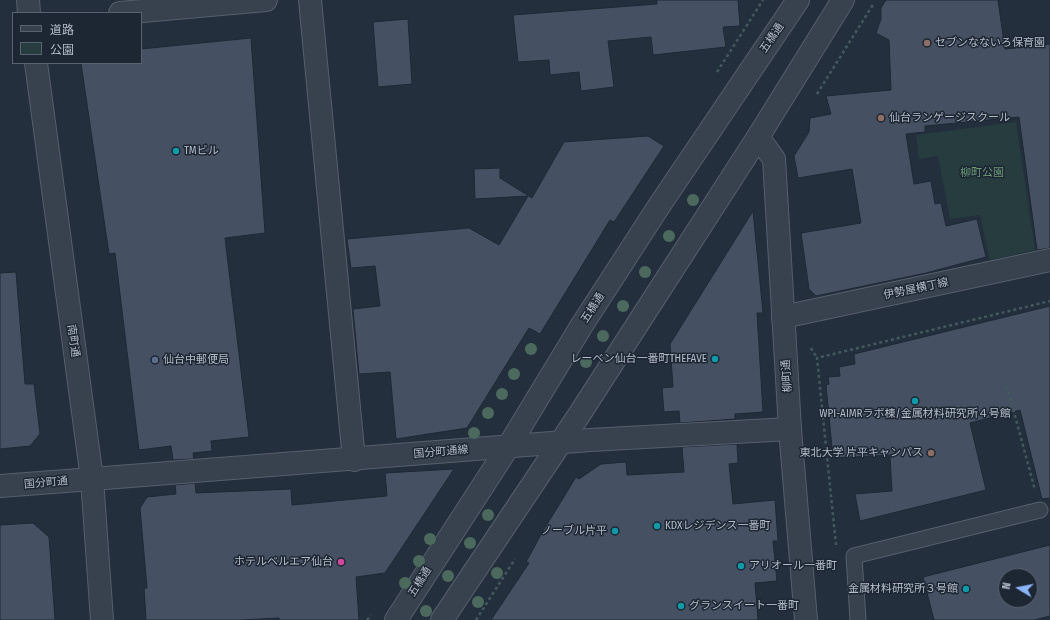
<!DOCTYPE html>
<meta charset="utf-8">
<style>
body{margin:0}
#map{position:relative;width:1050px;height:620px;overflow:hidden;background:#242f3e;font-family:"Fira Sans Condensed","Noto Sans JP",sans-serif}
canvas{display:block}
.legend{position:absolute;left:12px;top:12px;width:130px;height:52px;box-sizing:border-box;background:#1d2633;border:1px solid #59626f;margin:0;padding:5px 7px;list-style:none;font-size:12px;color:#b4bcc9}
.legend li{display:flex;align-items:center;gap:8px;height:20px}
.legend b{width:20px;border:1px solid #59626f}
.north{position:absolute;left:998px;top:568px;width:40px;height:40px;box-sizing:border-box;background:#1d2633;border:1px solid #59626f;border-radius:50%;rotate:280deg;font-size:11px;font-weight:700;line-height:16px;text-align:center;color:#b4bcc9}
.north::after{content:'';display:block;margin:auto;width:14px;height:18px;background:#8ab4f8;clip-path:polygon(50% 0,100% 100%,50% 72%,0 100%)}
</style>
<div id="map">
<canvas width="1050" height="620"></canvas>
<ul class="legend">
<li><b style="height:5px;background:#38414e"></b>道路</li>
<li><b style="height:11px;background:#263c3f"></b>公園</li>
</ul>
<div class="north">N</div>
</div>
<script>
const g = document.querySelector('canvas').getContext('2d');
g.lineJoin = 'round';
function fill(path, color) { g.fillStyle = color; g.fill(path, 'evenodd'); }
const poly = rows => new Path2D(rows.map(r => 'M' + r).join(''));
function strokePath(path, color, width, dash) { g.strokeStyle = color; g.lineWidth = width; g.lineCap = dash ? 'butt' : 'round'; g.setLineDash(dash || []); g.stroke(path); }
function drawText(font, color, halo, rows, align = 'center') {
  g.font = font + ' "Fira Sans Condensed","Noto Sans JP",sans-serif'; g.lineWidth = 3; g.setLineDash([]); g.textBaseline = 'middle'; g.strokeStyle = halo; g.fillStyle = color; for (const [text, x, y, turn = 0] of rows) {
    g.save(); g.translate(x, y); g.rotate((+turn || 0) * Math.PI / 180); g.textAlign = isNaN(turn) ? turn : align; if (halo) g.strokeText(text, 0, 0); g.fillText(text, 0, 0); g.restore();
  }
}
const green = poly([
 [1016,122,1035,250,990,260,980,215,950,219,938,156,919,159,916,135]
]);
const building = poly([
 [657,0,738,0,740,26,723,27,726,47,653,55,651,37,608,41,614,87,581,91,579,72,550,75,549,60,518,62,513,15,657,4,657,0],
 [886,0,998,0,1005,49,1050,44,1050,248,1037,250,1019,117,925,126,925,132,906,134,914,184,931,181,935,204,941,203,946,226,977,219,986,257,926,273,816,296,809,289,801,233,861,223,852,169,798,178,794,156,809,132,810,118,831,114,826,96,891,90,889,40,876,33,881,19,881,8,886,0],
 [408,19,412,84,378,87,373,22,408,19],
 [251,38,265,233,225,238,249,437,211,441,212,451,193,453,194,459,173,460,171,446,139,450,115,253,109,254,81,63,141,63,141,49,251,38],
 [648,136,664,146,614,222,610,220,540,334,529,328,467,428,396,439,390,372,359,374,353,309,380,306,375,266,351,268,347,239,469,228,499,245,528,196,475,199,474,169,500,168,500,178,532,198,564,142,648,136],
 [753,211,763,313,757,313,763,412,735,414,735,419,680,423,679,411,664,412,662,388,673,387,670,344,753,211],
 [16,272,25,384,34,384,40,434,30,446,0,449,0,273,16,272],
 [1050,306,1050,498,1042,499,1020,410,970,423,986,490,860,521,855,494,892,491,890,455,833,458,826,385,829,384,828,377,840,376,839,367,855,364,854,354,1050,306],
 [737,444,738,463,729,464,733,504,775,500,778,541,773,541,777,581,755,583,758,620,491,620,529,563,526,562,543,531,576,477,579,479,601,464,626,462,627,475,684,472,682,447,737,444],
 [454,469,385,573,356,577,359,620,279,620,279,618,241,620,146,620,144,588,147,588,140,508,147,497,176,494,175,485,195,483,196,493,291,489,292,505,387,496,385,473,454,469],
 [33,523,49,537,55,620,0,620,0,525,33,523],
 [1050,545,1050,616,1034,620,934,620,923,577,1050,545],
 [1006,576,1030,576,1030,600,1006,600,1006,576]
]);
const path = poly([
 [717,72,763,0],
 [817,94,874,3],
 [811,348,817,358],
 [1007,386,1035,490],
 [836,545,817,358,1050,301],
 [367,620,371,615],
 [476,620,515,559]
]);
const service = poly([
 [858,620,854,556,1040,510]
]);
const minor = poly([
 [310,0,354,460],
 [783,317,1050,260],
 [92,479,590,440,790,429]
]);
const tertiary = poly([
 [28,0,29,13],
 [120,13,266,0],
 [36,63,92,479,102,620],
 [758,137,774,159,790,429,806,620],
 [0,486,92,479],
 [396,620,508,447,582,325,659,206,798,0],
 [442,620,579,415,758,137,843,0]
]);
const trees = [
 [693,200],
 [669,236],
 [645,272],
 [623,306],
 [603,336],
 [531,349],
 [586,362],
 [514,374],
 [502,394],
 [488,413],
 [474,433],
 [488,515],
 [430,539],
 [470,543],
 [419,561],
 [497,573],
 [448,576],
 [405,583],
 [478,602],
 [426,611]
];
const markers = [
 [927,43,4,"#8d6e63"],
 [881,118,4,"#8d6e63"],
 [176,151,4,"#0f9aa8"],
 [715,359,4,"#0f9aa8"],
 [155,360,4,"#5c6f8a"],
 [915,401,4,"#0f9aa8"],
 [931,453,4,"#8d6e63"],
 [657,526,4,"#0f9aa8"],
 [615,531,4,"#0f9aa8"],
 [341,562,4,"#d1479c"],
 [741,566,4,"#0f9aa8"],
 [966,589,4,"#0f9aa8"],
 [681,606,4,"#0f9aa8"]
];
const streetNames = [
 ["五橋通",772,38,-56],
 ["伊勢屋横丁線",916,289,-12],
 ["五橋通",593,308,-57],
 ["南町通",73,341,82],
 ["柳町通",787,376,-94],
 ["国分町通線",441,452,-5],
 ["国分町通",46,483,-5],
 ["五橋通",420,582,-58]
];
const poiNames = [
 ["セブンなないろ保育園",935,43],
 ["仙台ランゲージスクール",889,118],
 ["TMビル",184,151],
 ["レーベン仙台一番町THEFAVE",707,359,"right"],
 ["仙台中郵便局",163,360],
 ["WPI-AIMRラボ棟/金属材料研究所４号館",915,414,"center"],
 ["東北大学 片平キャンパス",923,453,"right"],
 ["KDXレジデンス一番町",665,526],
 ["ノーブル片平",607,531,"right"],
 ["ホテルベルエア仙台",333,562,"right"],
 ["アリオール一番町",749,566],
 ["金属材料研究所３号館",958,589,"right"],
 ["グランスイート一番町",689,606]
];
const parkNames = [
 ["柳町公園",982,173]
];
fill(green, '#263c3f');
fill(building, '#455162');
strokePath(building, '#1f2835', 1);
strokePath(service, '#565f6c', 17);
strokePath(minor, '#565f6c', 24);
strokePath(tertiary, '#565f6c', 24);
strokePath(path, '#44595c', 2.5, [3, 3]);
strokePath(service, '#38414e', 15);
strokePath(minor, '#38414e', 22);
strokePath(tertiary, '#38414e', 22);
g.fillStyle = '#4b6a5d';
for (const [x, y] of trees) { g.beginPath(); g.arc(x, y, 6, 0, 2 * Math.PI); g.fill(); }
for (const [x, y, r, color] of markers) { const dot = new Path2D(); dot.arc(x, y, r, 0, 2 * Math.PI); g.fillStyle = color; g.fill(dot); strokePath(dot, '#1d2633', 1.5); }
drawText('11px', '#b4bcc9', '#1d2633', streetNames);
drawText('11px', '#b4bcc9', '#1d2633', poiNames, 'left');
drawText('11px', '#6b9a76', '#1d2633', parkNames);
</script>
